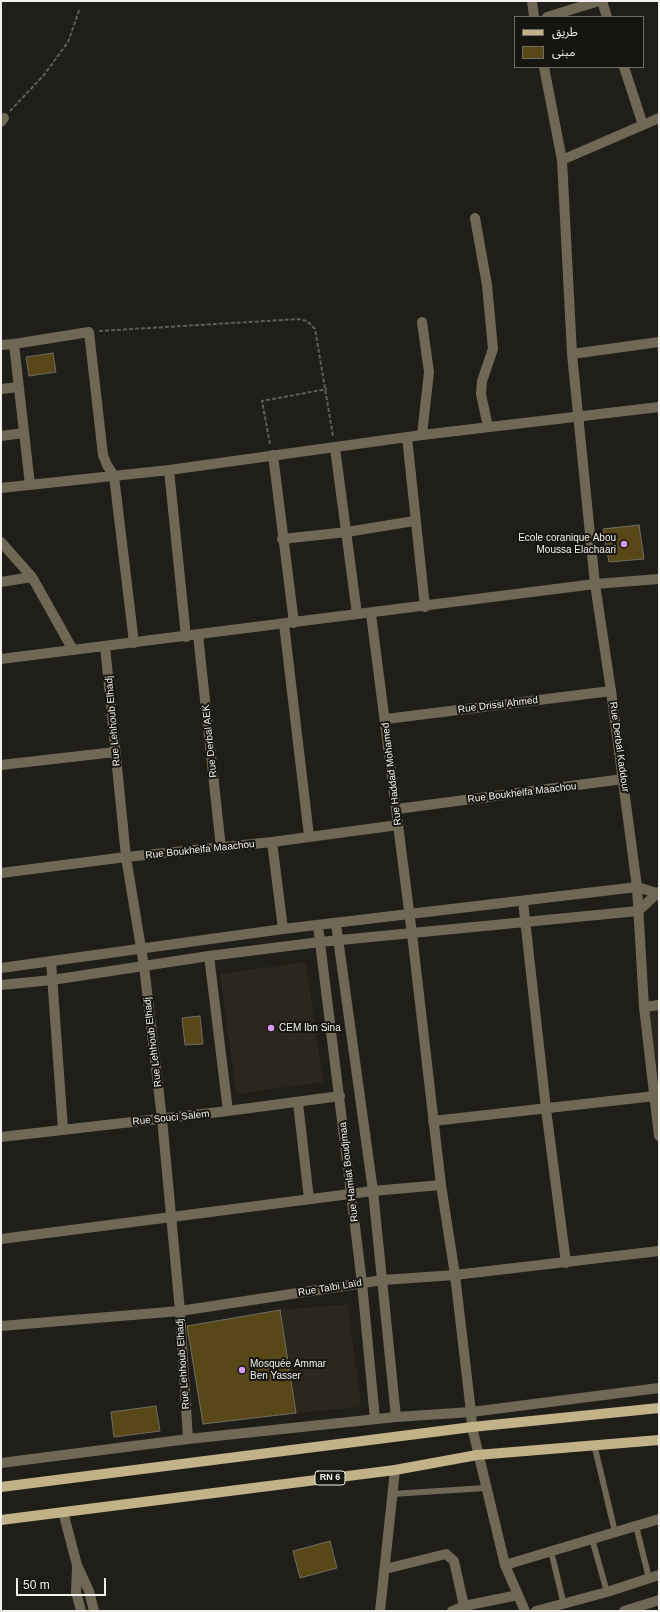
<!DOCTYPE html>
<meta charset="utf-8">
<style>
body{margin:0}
#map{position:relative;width:660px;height:1612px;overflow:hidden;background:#201e19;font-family:Arial,"Noto Sans Arabic",sans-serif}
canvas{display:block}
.frame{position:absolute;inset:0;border:2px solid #f2f1ed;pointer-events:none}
.legend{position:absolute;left:514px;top:16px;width:130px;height:52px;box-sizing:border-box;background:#171510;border:1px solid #6f6d68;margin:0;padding:5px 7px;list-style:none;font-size:12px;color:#f2f1ed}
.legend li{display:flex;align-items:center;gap:8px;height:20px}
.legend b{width:20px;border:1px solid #6f6d68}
.scale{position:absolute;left:16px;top:1578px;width:90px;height:18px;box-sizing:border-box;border:2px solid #f2f1ed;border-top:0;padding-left:5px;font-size:12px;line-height:14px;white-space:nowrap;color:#f2f1ed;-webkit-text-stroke:3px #171510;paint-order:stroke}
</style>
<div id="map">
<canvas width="660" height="1612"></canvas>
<div class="frame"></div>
<ul class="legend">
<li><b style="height:5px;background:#c2b288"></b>طريق</li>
<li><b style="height:11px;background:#594817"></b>مبنى</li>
</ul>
<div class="scale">50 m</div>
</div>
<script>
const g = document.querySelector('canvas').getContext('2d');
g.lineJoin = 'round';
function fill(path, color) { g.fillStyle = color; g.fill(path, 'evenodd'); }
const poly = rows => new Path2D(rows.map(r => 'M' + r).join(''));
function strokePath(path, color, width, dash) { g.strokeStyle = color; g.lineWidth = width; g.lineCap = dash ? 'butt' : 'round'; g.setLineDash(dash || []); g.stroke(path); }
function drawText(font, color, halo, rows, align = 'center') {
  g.font = font + ' Arial,sans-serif'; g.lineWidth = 4; g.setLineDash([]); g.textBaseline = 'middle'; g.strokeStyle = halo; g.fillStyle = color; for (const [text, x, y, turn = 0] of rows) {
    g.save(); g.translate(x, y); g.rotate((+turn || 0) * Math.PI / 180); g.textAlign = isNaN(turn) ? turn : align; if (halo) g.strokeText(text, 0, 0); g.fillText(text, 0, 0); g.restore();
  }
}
const built = poly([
 [306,962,323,1082,236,1094,220,974],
 [659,1004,659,1099,647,1006],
 [348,1304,361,1407,296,1413,280,1310]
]);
const building = poly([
 [53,353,56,372,29,376,26,357,53,353],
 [639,525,644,559,609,562,603,529,639,525],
 [200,1016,203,1044,185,1045,182,1018,200,1016],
 [280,1310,296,1413,203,1424,187,1326,280,1310],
 [156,1406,160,1431,114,1437,111,1412,156,1406],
 [330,1541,337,1568,300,1578,293,1551,330,1541]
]);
const path = poly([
 [10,111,44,75,68,42,80,8],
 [99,331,299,319,307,321,315,329,333,436],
 [270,444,262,401,327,389]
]);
const service = poly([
 [594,1444,615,1532],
 [392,1494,485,1488],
 [636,1526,649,1578],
 [592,1539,607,1592],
 [551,1551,564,1605]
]);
const minor = poly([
 [532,1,534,17],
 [602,1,607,17],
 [547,17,599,1],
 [544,67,562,160,572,354,595,584],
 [624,67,643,125],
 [1,122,4,118],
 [562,160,659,118],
 [475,218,487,285,493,349,482,381,481,394,488,427],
 [1,345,14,344],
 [572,354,659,342],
 [1,389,19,387],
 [422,435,429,372,422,322],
 [1,436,24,433],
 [407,437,425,607],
 [335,448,357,614],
 [273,455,294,623],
 [169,470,186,637],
 [30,485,14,344,89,332,103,455,107,465,114,476,134,643],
 [1,488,169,470,422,435,659,407],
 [282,539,347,532,414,521],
 [1,542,32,577,73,650],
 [1,582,32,577],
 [371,614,412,934],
 [284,624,309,836],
 [198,635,221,848],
 [105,646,126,857,144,966,162,1119,180,1311,188,1439],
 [386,719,611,691],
 [1,765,115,752],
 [397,809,623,779],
 [272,842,283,929],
 [1,873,126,857,272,842,398,825],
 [637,887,657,893],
 [523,901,546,1109,566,1263],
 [638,911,659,892],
 [209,956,228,1111],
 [51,962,63,1129],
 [644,1007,659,1005],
 [298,1103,309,1199],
 [433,1121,655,1096],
 [1,1137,228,1111,340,1096],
 [1,1239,373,1191,441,1185],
 [1,1326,180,1311,383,1280,455,1275,659,1251],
 [472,1427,505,1565,525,1611],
 [63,1512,77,1565,89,1591,94,1611],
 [505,1565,659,1519],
 [77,1567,76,1592,81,1611],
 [385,1569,446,1554,454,1561,464,1606],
 [380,1611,395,1470],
 [452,1611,464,1606,518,1595],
 [536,1611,607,1592,659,1575],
 [624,1611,659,1600]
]);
const tertiary = poly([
 [595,584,611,691,637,887,644,1007,659,1136],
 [1,659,595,584,659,579],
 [336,924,373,1191,396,1417],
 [318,926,362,1283,375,1419],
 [412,934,441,1185,455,1275,471,1412,659,1388],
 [1,968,283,929,637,887],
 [1,985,52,980,209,956,320,942,638,911],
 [1,1463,188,1439,396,1417,471,1412,472,1427]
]);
const primary = poly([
 [1,1487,472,1427,659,1408],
 [1,1520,395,1470,477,1455,659,1440]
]);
const markers = [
 [624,544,4,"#d89af8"],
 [271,1028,4,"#d89af8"],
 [242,1370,4,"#d89af8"]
];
const shields = [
 [330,1478,30]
];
const shieldNames = [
 ["RN 6",330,1478]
];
const poiNames = [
 ["Ecole coranique Abou",616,538,"right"],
 ["Moussa Elachaari",616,550,"right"],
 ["CEM Ibn Sina",279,1028],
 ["Mosquée Ammar",250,1364],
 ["Ben Yasser",250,1376]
];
const streetNames = [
 ["Rue Drissi Ahmed",498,705,-7],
 ["Rue Lehhoub Elhadj",113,721,-95],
 ["Rue Derbal AEK",210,741,-96],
 ["Rue Derbal Kaddour",619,747,82],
 ["Rue Haddad Mohamed",392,774,-97],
 ["Rue Boukhelfa Maachou",522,793,-7],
 ["Rue Boukhelfa Maachou",200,850,-6],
 ["Rue Lehhoub Elhadj",153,1042,-97],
 ["Rue Souci Salem",171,1118,-6],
 ["Rue Hamlat Boudjmaa",349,1172,-97],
 ["Rue Taïbi Laïd",330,1288,-9],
 ["Rue Lehhoub Elhadj",183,1364,-94]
];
fill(built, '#2b271c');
fill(building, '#594817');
strokePath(building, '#6f6d67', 1);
strokePath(path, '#605e5a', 2, [4, 2]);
strokePath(service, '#6f6854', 6);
strokePath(minor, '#6f6854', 10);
strokePath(tertiary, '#6f6854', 10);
strokePath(primary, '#c2b288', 10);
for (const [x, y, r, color] of markers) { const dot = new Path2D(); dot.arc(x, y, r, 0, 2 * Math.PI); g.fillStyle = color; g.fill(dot); strokePath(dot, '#171510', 1.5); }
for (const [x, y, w] of shields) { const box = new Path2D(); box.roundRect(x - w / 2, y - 7, w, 14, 3); g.fillStyle = '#171510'; g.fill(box); strokePath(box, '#f2f1ed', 1); }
drawText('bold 9px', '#f2f1ed', null, shieldNames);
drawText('10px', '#f2f1ed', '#171510', poiNames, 'left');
drawText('10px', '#f2f1ed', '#171510', streetNames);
</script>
